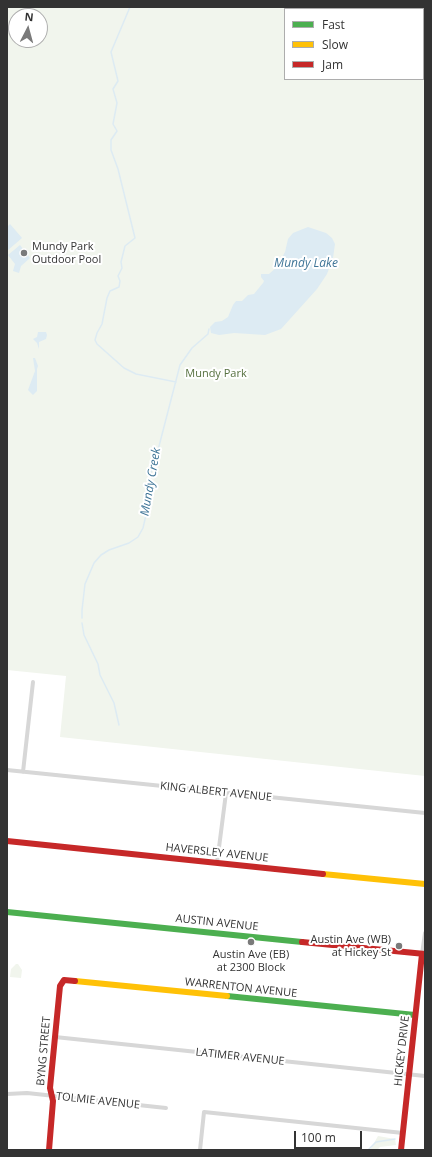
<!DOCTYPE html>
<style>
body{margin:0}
#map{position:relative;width:432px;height:1157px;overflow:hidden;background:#fff;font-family:"Open Sans",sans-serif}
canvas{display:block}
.frame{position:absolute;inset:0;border:8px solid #333;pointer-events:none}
.legend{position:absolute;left:284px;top:8px;width:140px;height:72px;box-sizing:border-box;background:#fff;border:1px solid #adadad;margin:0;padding:5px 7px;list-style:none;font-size:12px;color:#333}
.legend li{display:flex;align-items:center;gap:8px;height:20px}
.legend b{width:20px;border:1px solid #adadad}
.north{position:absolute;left:8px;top:8px;width:40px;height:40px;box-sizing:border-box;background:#fff;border:1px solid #adadad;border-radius:50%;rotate:6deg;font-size:11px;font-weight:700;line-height:16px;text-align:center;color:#333}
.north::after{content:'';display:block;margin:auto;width:14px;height:18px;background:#7a7a7a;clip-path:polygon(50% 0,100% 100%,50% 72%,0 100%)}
.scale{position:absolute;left:294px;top:1131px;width:68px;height:18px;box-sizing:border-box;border:2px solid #333;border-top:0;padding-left:5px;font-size:12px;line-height:14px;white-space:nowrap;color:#333;-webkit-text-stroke:3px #fff;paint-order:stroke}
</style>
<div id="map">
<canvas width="432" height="1157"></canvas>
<div class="frame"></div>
<ul class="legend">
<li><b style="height:5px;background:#4caf50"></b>Fast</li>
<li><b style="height:5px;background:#ffc107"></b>Slow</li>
<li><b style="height:5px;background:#c62828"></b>Jam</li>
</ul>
<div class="north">N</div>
<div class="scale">100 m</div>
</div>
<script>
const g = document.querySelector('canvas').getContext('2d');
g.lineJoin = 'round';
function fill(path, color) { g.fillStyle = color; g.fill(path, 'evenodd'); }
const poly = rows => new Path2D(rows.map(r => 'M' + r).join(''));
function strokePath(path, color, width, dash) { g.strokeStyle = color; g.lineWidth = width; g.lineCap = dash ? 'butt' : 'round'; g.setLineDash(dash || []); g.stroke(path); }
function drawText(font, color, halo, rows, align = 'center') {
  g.font = font + ' "Open Sans",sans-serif'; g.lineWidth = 4; g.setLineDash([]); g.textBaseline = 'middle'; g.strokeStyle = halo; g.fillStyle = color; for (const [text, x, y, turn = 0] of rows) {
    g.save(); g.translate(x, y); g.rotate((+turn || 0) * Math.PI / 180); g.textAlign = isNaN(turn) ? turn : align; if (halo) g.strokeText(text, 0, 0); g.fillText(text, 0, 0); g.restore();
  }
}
const green = poly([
 [7,7,425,7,425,776,60,737,66,676,7,670],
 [285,9,423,9,423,79,285,79],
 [16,16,40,16,40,40,16,40],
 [16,964,18,964,22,970,21,978,10,977,11,969],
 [378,1136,395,1139,396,1145,380,1147,377,1150,370,1150]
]);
const water = poly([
 [10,224,22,238,8,250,7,248,7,227],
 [308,227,326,233,332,238,335,244,333,258,327,274,317,289,281,329,265,335,234,333,219,335,211,333,210,327,215,322,222,321,228,317,233,305,236,301,242,301,248,295,254,294,263,283,264,281,261,277,261,274,269,274,277,267,285,252,288,239,293,233],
 [20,245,30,258,21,266,19,273,13,271,15,264,8,255],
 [38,332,46,332,47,335,46,339,39,342,39,349,37,343,33,339,37,337],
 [33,358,35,358,38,366,37,369,37,391,33,395,28,390,35,371]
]);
const stream = poly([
 [130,7,111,52,118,81,113,89,117,103,113,124,117,131,111,140,111,150,118,169,135,238,125,246,121,262,122,268,118,276,120,281,119,287,110,291,107,298,102,324,97,333,95,340,97,344,124,368,136,374,176,382],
 [82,618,82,610,85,584,94,563,101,555,109,550,129,543,138,537,143,528,146,515,151,473,153,460,158,450,180,365,192,348,208,334,209,329],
 [82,623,84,635,98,664,100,675,114,703,119,725],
 [368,1150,376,1142,395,1139]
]);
const street = poly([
 [7,770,425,813],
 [23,772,33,682],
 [217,863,226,793],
 [422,954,425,933],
 [55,1037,425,1076],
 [7,1094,27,1093,166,1108],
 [200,1150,204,1112,403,1133]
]);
const fast = poly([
 [7,912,302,942],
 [227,996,415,1015]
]);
const slow = poly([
 [323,874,425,884],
 [75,981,227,996]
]);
const jam = poly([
 [7,841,323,874],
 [302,942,425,954],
 [49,1150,53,1101,50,1088,60,986,64,980,75,981],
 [401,1150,422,954]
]);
const markers = [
 [24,253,4,"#7a7a7a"],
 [251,942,4,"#7a7a7a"],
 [399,946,4,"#7a7a7a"]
];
const poiNames = [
 ["Mundy Park",32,247],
 ["Outdoor Pool",32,260],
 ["Austin Ave (WB)",391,940,"right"],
 ["at Hickey St",391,953,"right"],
 ["Austin Ave (EB)",251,955,"center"],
 ["at 2300 Block",251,968,"center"]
];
const parkNames = [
 ["Mundy Park",216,374]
];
const streetNames = [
 ["KING ALBERT AVENUE",216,792,6],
 ["HAVERSLEY AVENUE",217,853,6],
 ["AUSTIN AVENUE",217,923,6],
 ["WARRENTON AVENUE",241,988,6],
 ["BYNG STREET",44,1051,-85],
 ["HICKEY DRIVE",402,1051,-84],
 ["LATIMER AVENUE",240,1057,6],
 ["TOLMIE AVENUE",98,1101,6]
];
const waterNames = [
 ["Mundy Lake",306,264],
 ["Mundy Creek",151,482,-80]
];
fill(green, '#f1f5ed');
fill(water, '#ddebf3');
strokePath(stream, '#ddebf3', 1.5);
strokePath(street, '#d7d7d7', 4);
strokePath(fast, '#4caf50', 6);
strokePath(slow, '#ffc107', 6);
strokePath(jam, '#c62828', 6);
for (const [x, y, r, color] of markers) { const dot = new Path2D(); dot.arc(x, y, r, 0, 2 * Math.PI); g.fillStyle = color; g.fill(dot); strokePath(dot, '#fff', 1.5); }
drawText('11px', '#333', '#fff', poiNames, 'left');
drawText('11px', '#56703f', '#fff', parkNames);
drawText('11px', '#333', '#fff', streetNames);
drawText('italic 12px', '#3f7597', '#fff', waterNames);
</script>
